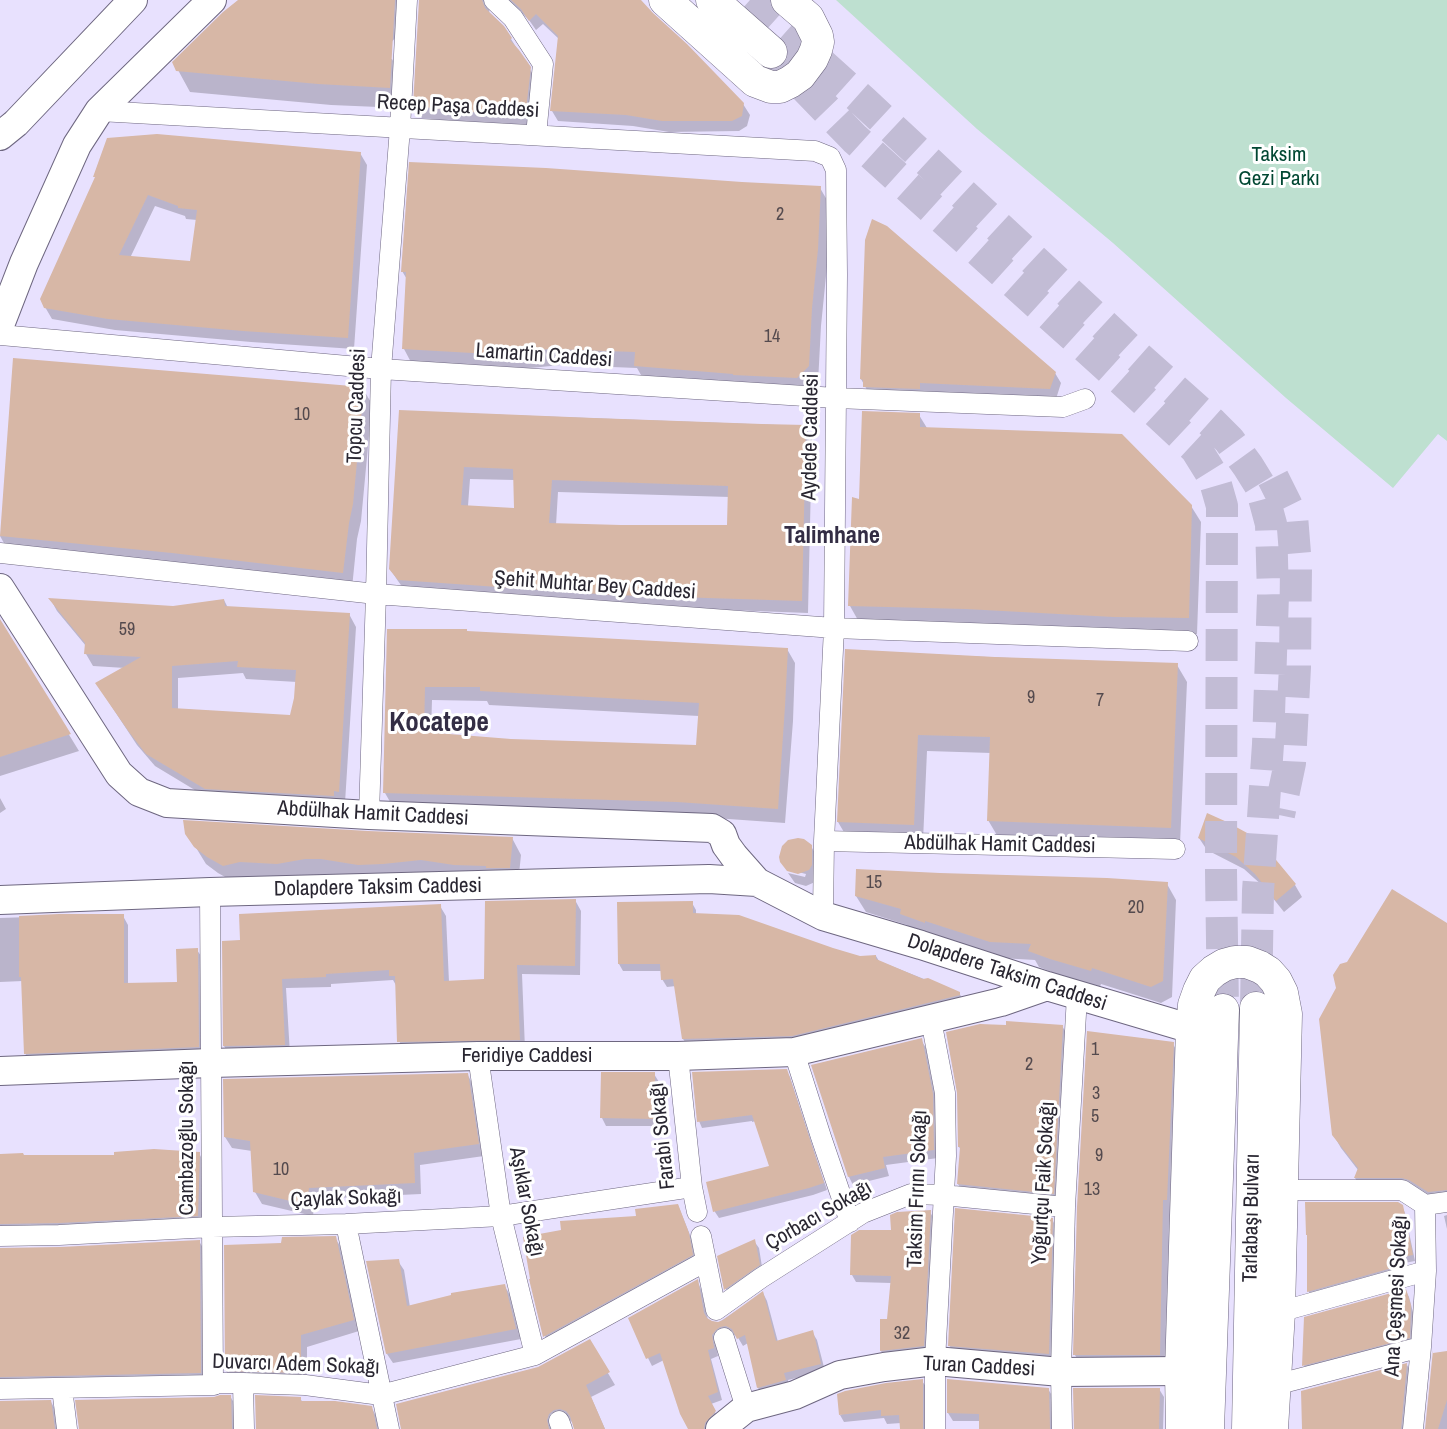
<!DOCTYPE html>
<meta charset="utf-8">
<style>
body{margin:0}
canvas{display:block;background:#e8e1fe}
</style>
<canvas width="1447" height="1429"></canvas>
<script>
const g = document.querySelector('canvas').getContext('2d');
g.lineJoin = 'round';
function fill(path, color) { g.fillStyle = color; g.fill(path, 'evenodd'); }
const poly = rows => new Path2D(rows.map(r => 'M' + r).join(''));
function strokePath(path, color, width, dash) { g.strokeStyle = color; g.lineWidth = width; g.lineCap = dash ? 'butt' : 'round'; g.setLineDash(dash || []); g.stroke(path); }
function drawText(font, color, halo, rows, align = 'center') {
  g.font = font + ' "Archivo Narrow",sans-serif'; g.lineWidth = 6; g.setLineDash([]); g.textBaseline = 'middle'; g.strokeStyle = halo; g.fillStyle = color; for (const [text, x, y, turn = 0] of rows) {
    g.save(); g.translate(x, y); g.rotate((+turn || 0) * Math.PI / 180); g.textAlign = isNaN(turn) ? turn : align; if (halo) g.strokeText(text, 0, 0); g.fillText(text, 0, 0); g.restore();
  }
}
const green = poly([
 [836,0,1447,0,1447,441,1438,434,1393,488,1286,398,1113,243,977,129]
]);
const shadow = poly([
 [240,0,411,0,416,10,413,11,406,27,377,57,392,59,403,79,402,108,331,105,190,92,178,70],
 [452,0,486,0,490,7,489,13,511,39,529,68,537,81,529,126,480,124,422,118,415,106],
 [508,0,637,0,743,104,750,115,747,126,739,131,669,132,633,126,558,121,552,111,560,40,543,24,536,30,529,20],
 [360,153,367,165,354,349,251,342,115,330,52,319,45,307,96,179,95,177],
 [155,206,185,216,186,219,197,220,192,262,130,258],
 [820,188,830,205,827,266,821,326,818,383,806,394,645,382,637,368,561,365,500,371,413,366,404,349,408,281,402,271],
 [1055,373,1061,383,1056,399,871,397,861,379],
 [363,389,372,404,361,521,357,539,352,588,9,552,0,536],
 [400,411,805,426,812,438,808,613,621,606,406,592,398,581,390,569],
 [470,479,514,480,515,510,468,506],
 [558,492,730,497,729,526,556,525],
 [919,415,927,428,1191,506,1201,522,1197,634,859,622,850,606,860,501],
 [51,600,173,607,224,600,228,608,349,614,356,627,345,803,213,801,155,766,137,745,104,695,125,668,93,666,86,654,86,646,57,611],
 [243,673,246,679,297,682,292,716,178,709,178,678],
 [0,622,79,751,0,776],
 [388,630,467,633,787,649,795,663,793,721,785,823,686,816,393,807,385,793],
 [432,700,487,701,489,705,699,716,697,747,511,740,431,734],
 [846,651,1177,665,1187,682,1180,844,998,837,988,820,991,753,927,751,923,841,848,839,838,822],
 [0,798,6,809,0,813],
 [187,833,512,838,521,855,518,884,234,882,218,873,206,864],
 [1199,838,1271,856,1295,885,1302,897,1284,912,1264,887,1244,869,1207,850],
 [811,846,818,859,815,882,806,886,795,883,788,873,805,877,806,874,786,869],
 [1167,884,1176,900,1172,997,1161,1003,1101,984,1100,987,1061,976,1039,967,1035,960,1000,958,911,931,907,925,866,912,856,896],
 [575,900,581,911,580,975,522,974,525,1049,405,1051,399,1041,397,987,393,980,331,984,331,987,286,988,290,1054,230,1056,224,1046,242,942,440,906,446,916,449,982,485,981],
 [692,903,696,910,696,914,860,957,876,956,879,961,959,993,964,1001,797,1043,688,1046,683,1039,676,986,667,987,662,979,662,971,623,971,619,964],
 [59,916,123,916,128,925,128,984,178,984,197,950,203,959,203,1056,30,1063,25,1053,23,981,0,982,0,918],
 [1447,925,1447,1204,1363,1191,1355,1178,1358,1170,1341,1148,1333,1134],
 [1062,1026,1069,1037,1059,1204,964,1195,958,1184,961,1150,959,1147],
 [921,1040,926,1048,937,1103,938,1158,886,1165,889,1176,853,1185,849,1177,813,1066],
 [1173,1044,1183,1062,1170,1372,1085,1373,1075,1355,1078,1208],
 [786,1070,790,1077,827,1190,813,1195,719,1218,715,1212,707,1183,771,1167,756,1121,752,1122,752,1121,702,1128,699,1121],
 [467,1074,474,1086,484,1156,420,1165,421,1194,315,1199,313,1216,262,1204,255,1192,252,1151,232,1148,225,1137],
 [654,1074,659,1082,658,1126,606,1126,602,1118],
 [199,1153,205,1165,204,1227,0,1226,0,1155,24,1157,115,1157],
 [678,1205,692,1240,695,1260,548,1341,545,1336,531,1281,638,1217],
 [1402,1206,1405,1213,1415,1261,1399,1264,1402,1272,1312,1297,1308,1291],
 [930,1212,934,1219,927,1353,885,1358,881,1351,888,1321,891,1283,856,1282,852,1275],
 [1447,1215,1447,1229,1444,1216],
 [1052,1219,1056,1227,1053,1361,954,1353,949,1345],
 [335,1238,342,1249,359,1331,307,1347,307,1384,233,1382,226,1371,283,1245],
 [199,1241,206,1253,207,1384,0,1390,0,1249,59,1248],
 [754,1241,759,1248,763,1273,730,1296,726,1289,719,1257],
 [398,1261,404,1270,410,1307,504,1285,510,1295,521,1339,393,1363,387,1354],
 [697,1281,701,1289,708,1320,718,1323,763,1293,767,1301,778,1342,812,1332,817,1340,825,1371,788,1380,789,1388,763,1395,758,1388,748,1343,743,1346,737,1336,731,1334,716,1344,718,1356,711,1359,722,1400,711,1404,719,1420,710,1429,690,1429,664,1360,652,1366,648,1358],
 [1406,1291,1409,1297,1414,1316,1412,1344,1307,1371,1304,1365],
 [589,1341,615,1385,591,1397,605,1429,575,1429,574,1423,569,1420,554,1429,402,1429,539,1368],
 [1447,1352,1447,1429,1426,1429],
 [1407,1365,1414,1378,1409,1429,1303,1429],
 [922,1381,927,1388,927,1429,901,1429,901,1423,887,1424,884,1418,844,1422,840,1415],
 [1048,1389,1053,1397,1054,1429,980,1429,980,1421,953,1421,948,1413],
 [1159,1389,1164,1397,1163,1429,1075,1429],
 [230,1396,237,1408,238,1429,80,1429,214,1398],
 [300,1398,303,1403,371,1407,378,1419,380,1429,257,1429],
 [0,1402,51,1402,57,1413,59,1429,0,1429]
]);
const building = poly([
 [238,0,395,0,390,88,318,84,176,71,172,62,223,12],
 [419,0,482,0,485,8,504,26,512,38,510,40,519,50,531,67,526,109,523,109,523,114,472,112,413,106],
 [511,0,641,0,653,13,687,44,744,103,742,116,732,121,662,121,626,115,550,111,558,36,536,14,529,21,521,9],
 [157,134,361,152,348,338,243,331,108,319,44,308,40,299,95,177,93,177,107,138],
 [148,195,178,206,178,208,197,210,190,261,119,255],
 [409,162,546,168,742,182,821,186,818,249,812,308,809,366,797,378,733,375,733,374,634,366,635,352,551,349,490,354,402,349,406,272,401,272],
 [872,219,887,226,1056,372,1050,389,920,383,920,389,863,387,863,380,860,379,865,240],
 [13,358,364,387,353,504,349,523,343,573,172,553,0,536],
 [399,410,594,418,762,424,806,425,802,601,613,595,398,580,389,569],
 [464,467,513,469,514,508,461,505],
 [552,480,728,486,727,525,621,525,549,523],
 [862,411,920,413,920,427,1122,434,1192,505,1189,618,1114,617,966,609,848,606,852,497,859,499],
 [48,598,173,606,224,599,225,606,350,613,339,792,334,791,334,796,205,789,146,754,129,732,95,683,141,657,84,654,85,643],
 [238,661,237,667,296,670,294,698,290,715,172,708,172,666],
 [0,619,71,734,0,757],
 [387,629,467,629,467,631,524,634,788,648,785,706,778,809,677,802,383,793],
 [425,687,480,687,480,691,699,703,696,745,511,739,424,732],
 [845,649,995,657,1178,663,1171,828,987,821,990,737,918,735,914,825,837,822],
 [1207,813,1227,822,1249,834,1272,855,1296,884,1276,901,1255,874,1236,857,1198,838],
 [183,820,368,831,513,837,510,868,486,868,486,866,454,865,421,860,383,864,358,865,321,859,305,859,277,864,240,862,223,866,207,857,194,847,185,834],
 [798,838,804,839,812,845,812,865,809,870,798,874,787,871,780,862,779,857,782,846,788,840],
 [856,869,940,873,1107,878,1168,882,1163,981,1151,987,1092,968,1091,971,1050,959,1028,951,1031,944,990,942,925,921,925,923,900,914,901,909,855,896],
 [1392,889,1447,923,1447,1190,1428,1192,1409,1180,1402,1178,1354,1178,1358,1168,1332,1135,1319,1019,1336,988,1333,975,1340,964,1347,962],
 [576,899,575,966,517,965,520,1040,397,1042,395,976,389,976,389,970,326,974,326,977,282,979,285,1045,223,1046,222,941,240,940,239,914,441,904,444,981,484,979,485,901],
 [693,901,693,913,739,915,833,948,860,956,876,955,876,959,923,979,928,978,960,992,960,995,792,1036,682,1039,673,979,661,980,660,964,618,964,617,902],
 [59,914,124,914,124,983,177,982,176,949,198,948,199,1047,24,1054,21,977,19,977,19,916],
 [1006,1021,1063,1025,1054,1194,957,1184,960,1147,958,1147,957,1093,946,1032,980,1024,1006,1025],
 [1087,1031,1174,1042,1167,1200,1163,1200,1160,1355,1073,1355,1077,1207],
 [922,1038,933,1094,934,1150,883,1157,885,1168,848,1177,811,1065],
 [787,1069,824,1183,809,1188,713,1212,706,1182,769,1166,752,1115,697,1122,692,1072],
 [601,1072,655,1072,655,1119,600,1118],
 [468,1073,479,1144,414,1153,415,1183,309,1188,307,1205,253,1192,250,1141,224,1137,223,1079],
 [154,1149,200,1152,198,1216,59,1223,0,1224,0,1154,23,1153,24,1155,114,1155,114,1152],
 [1305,1202,1398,1202,1403,1205,1413,1255,1397,1258,1399,1266,1307,1292,1307,1235,1306,1235],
 [678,1204,689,1233,693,1255,543,1337,529,1279,530,1279,523,1237,561,1230,560,1221,636,1216,635,1209],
 [955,1208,1053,1218,1049,1354,948,1346],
 [931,1210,924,1346,880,1351,880,1319,887,1319,891,1276,850,1275,851,1235,859,1230,891,1230,890,1215,897,1212],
 [336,1236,354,1320,301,1335,301,1373,225,1371,224,1245,281,1243,282,1237],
 [755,1239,760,1265,724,1290,717,1256],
 [200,1240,201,1373,0,1377,0,1248,60,1247],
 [399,1259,407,1306,451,1295,451,1293,505,1284,516,1329,386,1354,366,1261],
 [698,1279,704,1313,707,1318,712,1321,718,1322,723,1320,763,1291,776,1341,813,1330,821,1364,784,1373,786,1380,757,1388,745,1335,737,1339,732,1329,726,1326,720,1327,716,1330,712,1335,714,1348,708,1350,718,1392,708,1396,716,1411,705,1423,704,1429,688,1429,680,1414,660,1353,646,1359,628,1318],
 [1406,1289,1411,1305,1410,1338,1302,1366,1304,1317],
 [590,1339,610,1372,586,1385,605,1429,574,1429,570,1416,566,1411,560,1409,554,1410,549,1414,547,1420,549,1429,401,1429,396,1404,538,1367],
 [1433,1350,1433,1353,1447,1351,1447,1400,1438,1429,1425,1429],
 [1407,1363,1401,1429,1302,1429,1301,1391],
 [923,1379,923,1429,900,1429,899,1415,881,1416,881,1410,839,1415,837,1394,845,1391,886,1383],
 [947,1379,1049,1388,1050,1429,979,1429,979,1414,947,1413],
 [1073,1388,1160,1388,1159,1429,1074,1429],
 [220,1395,231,1395,232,1429,79,1429,75,1400,214,1397],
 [255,1395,301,1397,301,1401,335,1401,372,1406,377,1429,256,1429],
 [51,1400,55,1429,0,1429,0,1401]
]);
const primaryTunnel = poly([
 [750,0,864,102,1138,357,1212,423,1229,440,1248,466,1261,487,1271,524,1273,595,1268,744,1258,891,1256,1008],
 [771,52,855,139,1133,390,1196,449,1214,478,1222,506,1221,871,1223,1010],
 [1273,478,1292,516,1296,566,1295,667,1290,763,1279,815]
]);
const street = poly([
 [494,0,513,18,543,64,536,135],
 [99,111,815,151,830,157,836,170,837,275,834,628,824,841,823,916],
 [0,335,381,369,836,398,1063,407,1085,399],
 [0,553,376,594,834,628,1188,641],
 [369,815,376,594,381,369,400,128,407,0],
 [824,841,1175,849],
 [210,892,213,1383],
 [931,1020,945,1093,946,1156,935,1361,935,1429],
 [794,1052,821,1137,850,1222],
 [478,1056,501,1216,535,1355],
 [678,1056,692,1187,697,1212],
 [1281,1190,1402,1190,1425,1205,1426,1271,1421,1347,1413,1429],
 [1425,1205,1447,1202],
 [346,1224,389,1429],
 [0,1236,59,1235,212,1227,346,1224,501,1216,692,1187],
 [701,1236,716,1310,761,1278,863,1213,911,1194,943,1195,1065,1207],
 [1279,1312,1426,1271],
 [724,1338,746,1408],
 [243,1383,244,1429],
 [1275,1385,1421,1347],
 [62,1388,67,1429],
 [0,1389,214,1385,213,1383,243,1383,305,1385,381,1395,535,1355,706,1261],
 [559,1421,562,1429],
 [1062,1429,1061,1372,1065,1207,1077,996]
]);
const secondary = poly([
 [0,136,16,123,133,0],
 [0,325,24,263,77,145,99,111,212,0],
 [0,588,119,774,139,792,167,803,369,815,712,828,722,834,726,845,734,856,757,882,823,916,921,945,1047,986,1192,1029],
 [0,900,210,892,709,879,757,882],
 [0,1071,211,1063,478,1056,678,1056,794,1052,1001,1002,1047,986],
 [720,1429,746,1408,795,1395,840,1375,884,1367,935,1361,1061,1372,1181,1371]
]);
const primary = poly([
 [665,0,755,81,771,87,780,87,790,82,800,75,812,59,816,50,818,42,817,36,808,18,787,0],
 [712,0,771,52],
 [1182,1429,1181,1371,1192,1029,1194,1005,1199,991,1205,979,1214,971,1224,965,1235,962,1247,962,1260,967,1268,972,1276,981,1282,993,1286,1014,1279,1312,1272,1429],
 [1208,1429,1223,1010],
 [1248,1429,1256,1008]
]);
const numberNames = [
 ["2",780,215],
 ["14",772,337],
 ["10",302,415],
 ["59",127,630],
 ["9",1031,698],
 ["7",1100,701],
 ["15",874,883],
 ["20",1136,908],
 ["1",1095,1050],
 ["2",1029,1065],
 ["3",1096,1094],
 ["5",1095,1117],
 ["9",1099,1156],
 ["10",281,1170],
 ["13",1092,1190],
 ["32",902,1334]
];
const streetNames = [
 ["Recep Paşa Caddesi",458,107,3],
 ["Lamartin Caddesi",544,356,4],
 ["Topcu Caddesi",357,406,-88],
 ["Aydede Caddesi",811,437,-89],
 ["Şehit Muhtar Bey Caddesi",595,586,4],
 ["Abdülhak Hamit Caddesi",373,814,3],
 ["Abdülhak Hamit Caddesi",1000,845,1],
 ["Dolapdere Taksim Caddesi",378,888,-1],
 ["Dolapdere Taksim Caddesi",1007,973,18],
 ["Feridiye Caddesi",527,1056],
 ["Farabi Sokağı",663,1136,-96],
 ["Cambazoğlu Sokağı",187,1138,-90],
 ["Yoğurtçu Faik Sokağı",1044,1183,-87],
 ["Taksim Fırını Sokağı",918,1189,-88],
 ["Çaylak Sokağı",346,1199,-2],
 ["Aşıklar Sokağı",526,1202,79],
 ["Çorbacı Sokağı",819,1216,-30],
 ["Tarlabaşı Bulvarı",1252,1218,-89],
 ["Ana Çeşmesi Sokağı",1397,1296,-87],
 ["Duvarcı Adem Sokağı",296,1365,2],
 ["Turan Caddesi",979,1367,3]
];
const parkNames = [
 ["Taksim",1279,155],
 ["Gezi Parkı",1279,179]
];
const quarterNames = [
 ["Talimhane",832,537]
];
const districtNames = [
 ["Kocatepe",439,724]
];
fill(green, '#bee0d0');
fill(shadow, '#0003');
fill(building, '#d7b7a6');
strokePath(primaryTunnel, '#c2bcd5', 32, [32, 16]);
strokePath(street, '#6e6780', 21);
strokePath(secondary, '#6e6780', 30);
strokePath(primary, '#6e6780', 33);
strokePath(street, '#fff', 20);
strokePath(secondary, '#fff', 28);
strokePath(primary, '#fff', 32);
drawText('18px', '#544a4e', null, numberNames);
drawText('21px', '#292631', '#fff', streetNames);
drawText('21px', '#014732', '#fff', parkNames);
drawText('bold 24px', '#332d44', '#fff', quarterNames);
drawText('bold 27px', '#332d44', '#fff', districtNames);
</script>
